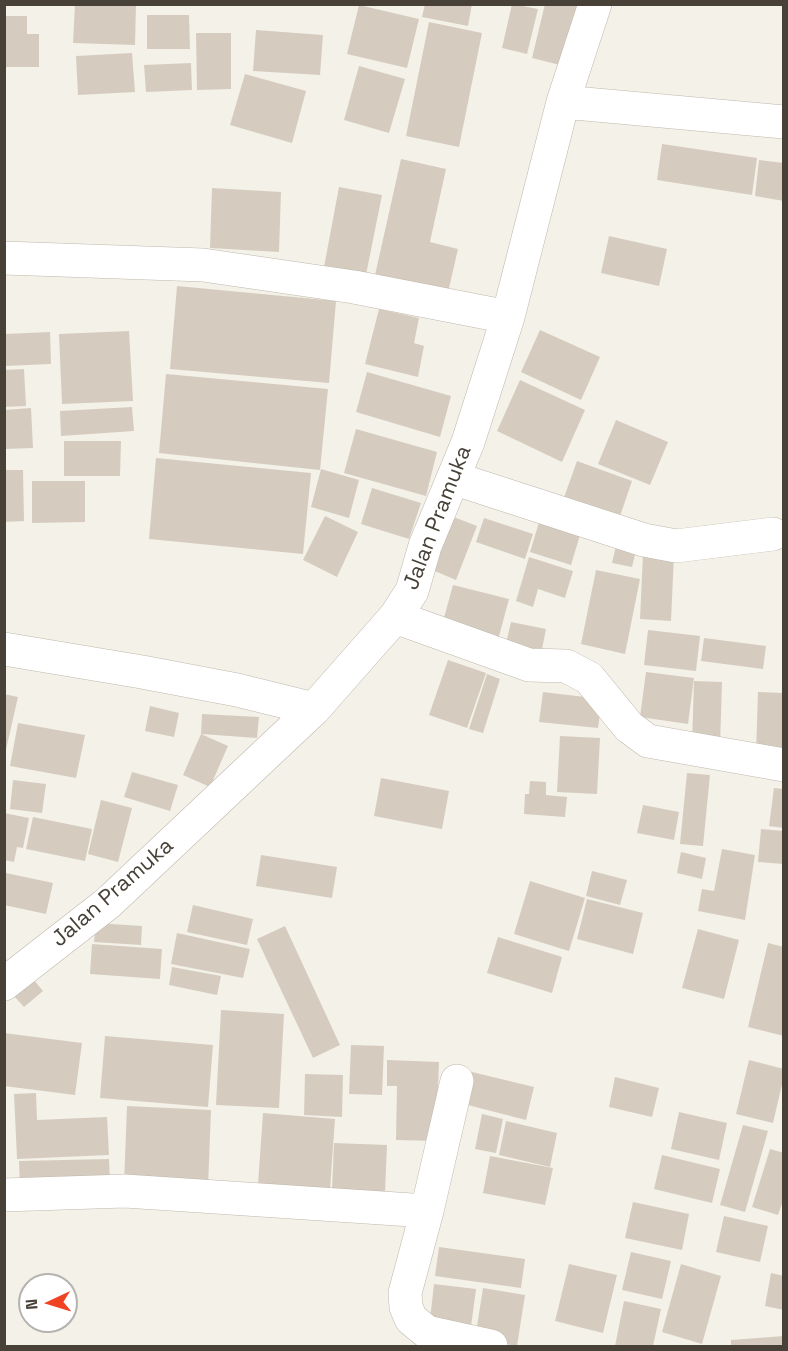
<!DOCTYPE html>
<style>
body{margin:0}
#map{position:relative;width:788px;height:1351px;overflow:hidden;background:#f4f1e9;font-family:"Space Grotesk",sans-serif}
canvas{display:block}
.frame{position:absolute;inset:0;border:6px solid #474138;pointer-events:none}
.north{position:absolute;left:18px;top:1273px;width:60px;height:60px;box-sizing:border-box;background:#fff;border:2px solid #b5b3af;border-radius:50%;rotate:266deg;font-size:16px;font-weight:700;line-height:24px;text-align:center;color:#474138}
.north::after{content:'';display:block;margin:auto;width:21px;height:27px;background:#f04324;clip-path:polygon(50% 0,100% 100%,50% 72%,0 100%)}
</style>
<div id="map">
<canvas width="788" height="1351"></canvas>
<div class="frame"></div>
<div class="north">N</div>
</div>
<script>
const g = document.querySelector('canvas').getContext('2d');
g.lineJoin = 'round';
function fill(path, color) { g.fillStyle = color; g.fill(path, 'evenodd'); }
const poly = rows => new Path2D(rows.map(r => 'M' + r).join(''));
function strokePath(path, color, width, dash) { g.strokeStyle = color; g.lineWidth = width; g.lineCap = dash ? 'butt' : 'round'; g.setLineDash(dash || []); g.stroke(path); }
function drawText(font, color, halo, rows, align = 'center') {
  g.font = font + ' "Space Grotesk",sans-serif'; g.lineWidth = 6; g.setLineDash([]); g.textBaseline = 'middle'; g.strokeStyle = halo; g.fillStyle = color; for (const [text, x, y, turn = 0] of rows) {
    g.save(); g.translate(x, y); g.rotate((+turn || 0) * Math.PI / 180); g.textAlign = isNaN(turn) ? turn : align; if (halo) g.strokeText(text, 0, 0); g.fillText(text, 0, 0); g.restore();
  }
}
const building = poly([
 [75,4,136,4,135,45,73,43],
 [425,4,472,4,468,26,422,17],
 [512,4,538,9,527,54,502,48],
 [545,4,579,4,564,66,532,58],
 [359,5,419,19,407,68,347,54],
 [147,15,189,15,190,49,147,49],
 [4,16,27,16,27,34,39,34,39,67,4,67],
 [429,22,482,33,459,147,406,136],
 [256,30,323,35,320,75,253,71],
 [196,33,231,33,231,89,197,90],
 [132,53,135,92,78,95,76,56],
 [191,63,192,90,146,92,144,65],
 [359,66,405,79,389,133,344,120],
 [245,74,306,91,292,143,230,125],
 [662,144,757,158,752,195,657,180],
 [401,159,446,169,430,242,458,249,446,301,373,284],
 [759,160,784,163,784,201,755,196],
 [339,187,382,195,366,275,324,267],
 [212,188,281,192,279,252,210,248],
 [609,236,667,249,659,286,601,273],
 [177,286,336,301,329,383,170,369],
 [379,309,419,318,414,343,424,346,418,377,365,364],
 [540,330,600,357,581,400,521,372],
 [129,331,133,401,62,404,59,334],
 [50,332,51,364,4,366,4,334],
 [24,369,26,406,4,407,4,370],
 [367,372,451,396,440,437,356,412],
 [166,374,328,389,320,470,159,453],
 [520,380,585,410,562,462,497,431],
 [132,407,134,431,61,436,60,411],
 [31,408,33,448,4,449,4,410],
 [616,420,668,442,650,485,598,464],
 [356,429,437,452,426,496,344,473],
 [64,441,121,441,120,476,64,476],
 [156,458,311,473,303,554,149,539],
 [577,461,632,481,618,522,562,503],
 [321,469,359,480,349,518,311,507],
 [4,470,23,470,24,521,4,522],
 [32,481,85,481,85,522,32,523],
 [372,488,421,503,409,539,361,524],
 [543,509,584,522,571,565,530,552],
 [325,516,358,532,337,577,303,560],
 [451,516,477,526,456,580,430,569],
 [484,518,533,534,525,559,476,542],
 [618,537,638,542,632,567,612,563],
 [643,553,674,554,671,621,640,619],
 [529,557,573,571,565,598,538,589,533,607,516,601],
 [596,570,640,579,625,654,581,644],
 [453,585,509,599,498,640,442,625],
 [511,622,546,629,540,659,504,652],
 [648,630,700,636,696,671,644,665],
 [704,638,766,646,763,669,701,661],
 [448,660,486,673,467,728,429,715],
 [646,672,694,678,688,724,640,717],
 [487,674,500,679,483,733,469,729],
 [694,681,722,682,720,746,692,745],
 [543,692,602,699,598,728,539,722],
 [758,692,784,693,784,754,756,754],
 [4,694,18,697,5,754,4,754],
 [150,706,179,713,174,737,145,731],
 [202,714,259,717,257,738,201,734],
 [18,723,85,735,76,778,10,766],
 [201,734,228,746,210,787,183,775],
 [560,736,600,738,597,794,557,792],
 [132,772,178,785,170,811,124,797],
 [687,773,710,775,703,846,680,844],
 [381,778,449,791,442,829,374,816],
 [13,780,46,784,42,813,10,809],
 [530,781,546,782,546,795,567,797,565,817,524,814,525,794,529,794],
 [774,788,784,789,784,828,769,826],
 [101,800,132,808,118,862,88,854],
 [643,805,679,812,674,840,637,833],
 [4,813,29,818,23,848,17,847,14,862,4,860],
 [33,817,92,829,85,861,26,849],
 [761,829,784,831,784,864,758,862],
 [722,849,755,855,745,920,698,911,702,889,714,891],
 [681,852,706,858,702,879,677,873],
 [261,855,337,867,332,898,256,886],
 [592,871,627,880,620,905,586,896],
 [6,873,53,883,46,914,4,905],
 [530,881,585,898,569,951,514,934],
 [587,899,643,913,633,954,577,939],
 [193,905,253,919,247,945,187,932],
 [96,923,142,926,141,945,94,942],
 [285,926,340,1045,313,1058,257,939],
 [698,929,739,940,724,999,682,988],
 [177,933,250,949,243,978,171,964],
 [498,937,562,957,552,993,487,973],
 [768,943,784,947,784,1036,748,1027],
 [92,944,162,949,160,979,90,974],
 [172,967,221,976,217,995,169,985],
 [33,979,43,991,24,1007,14,996],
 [221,1010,284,1014,279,1108,216,1105],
 [4,1033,82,1043,75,1095,4,1086],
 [105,1036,213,1045,208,1107,100,1098],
 [351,1045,384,1046,382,1095,349,1094],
 [387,1060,439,1062,436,1141,396,1140,397,1086,387,1086],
 [749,1060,784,1069,784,1076,773,1123,736,1114],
 [472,1072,534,1087,526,1120,464,1104],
 [305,1074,343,1075,342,1117,304,1115],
 [615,1077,659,1088,652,1117,609,1107],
 [36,1093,37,1120,107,1117,109,1155,17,1159,14,1094],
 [127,1106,211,1110,208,1187,124,1184],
 [679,1112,727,1123,719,1160,671,1149],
 [263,1113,335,1119,330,1189,258,1184],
 [482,1114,503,1119,496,1153,475,1149],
 [506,1121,557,1133,550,1167,499,1155],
 [743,1125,768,1131,745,1212,720,1205],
 [334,1143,387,1145,385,1192,332,1190],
 [770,1149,784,1153,784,1198,778,1215,752,1207],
 [662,1155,720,1169,712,1203,654,1189],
 [490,1156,553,1168,545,1205,483,1193],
 [109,1159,110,1183,20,1186,19,1161],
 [633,1202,689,1214,682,1250,625,1238],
 [724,1216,768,1226,760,1262,716,1252],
 [439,1247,525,1259,521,1288,435,1276],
 [631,1252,671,1261,662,1299,622,1290],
 [569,1264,617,1275,603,1333,555,1321],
 [681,1264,721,1276,702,1344,662,1332],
 [771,1273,784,1276,784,1310,765,1306],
 [434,1284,476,1289,470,1334,429,1328],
 [483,1288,525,1295,517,1346,475,1339],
 [624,1301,661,1309,653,1346,615,1346],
 [784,1336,784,1346,731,1346,731,1340]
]);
const minor = poly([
 [563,102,784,122],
 [4,258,203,265,354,287,508,317],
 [453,478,644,540,676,546,773,534],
 [395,617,529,665,566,666,589,678,629,727,648,741,784,765],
 [4,649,142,672,237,690,314,709],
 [4,984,108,903,314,709,395,617,412,591,425,546,468,442,508,317,563,102,595,4],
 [4,1195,125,1191,427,1211,405,1293,406,1307,411,1319,427,1332,491,1346],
 [427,1211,457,1081]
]);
const streetNames = [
 ["Jalan Pramuka",438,518,-69],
 ["Jalan Pramuka",113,893,-41]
];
fill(building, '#d5ccbf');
strokePath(minor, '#bfb8ac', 34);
strokePath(minor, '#fff', 33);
drawText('22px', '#474138', '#fff', streetNames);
</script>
